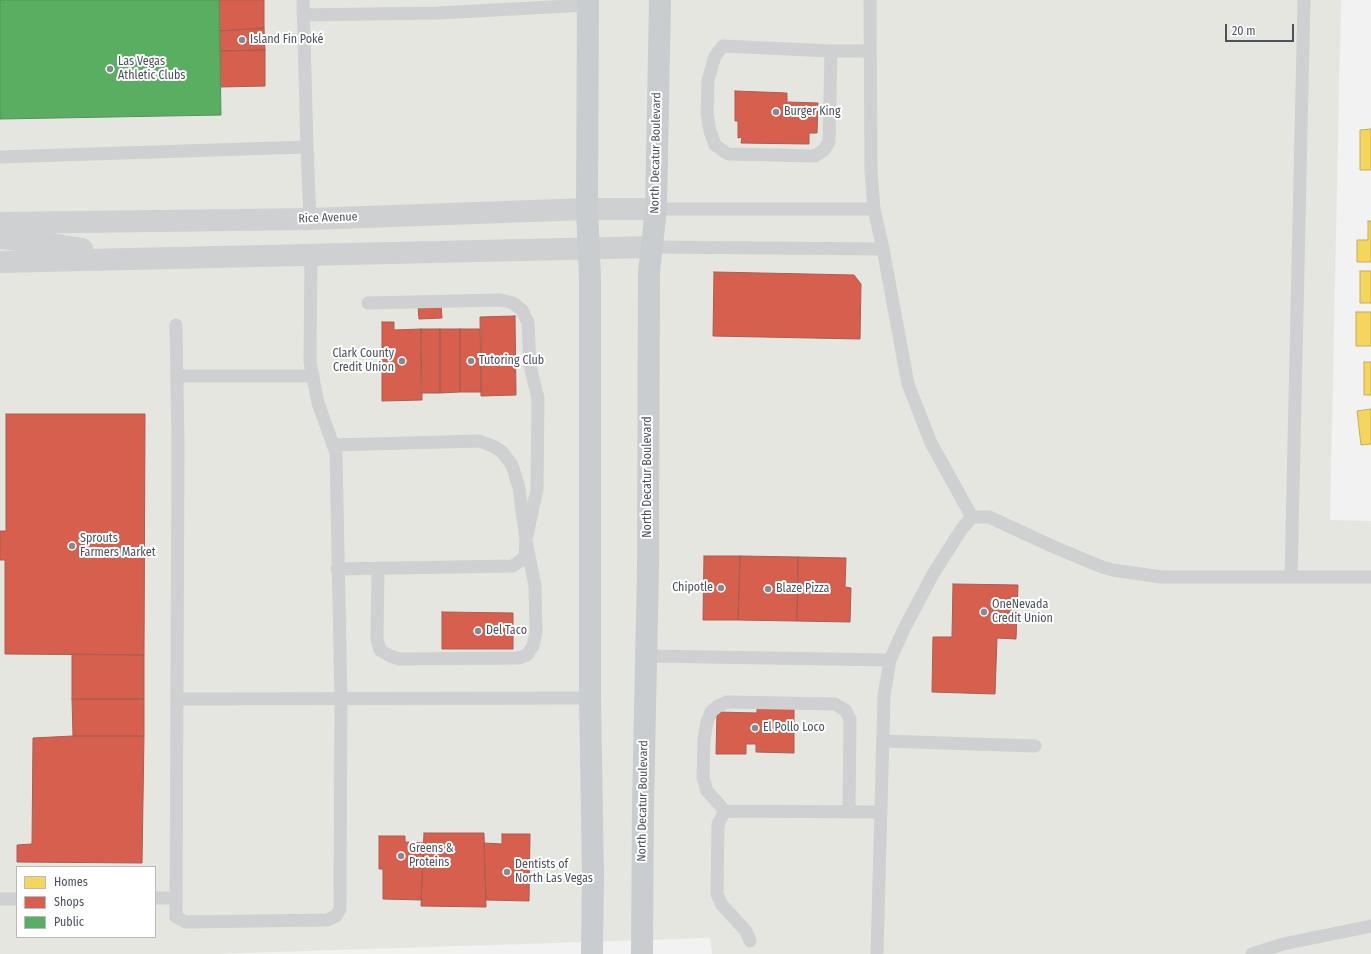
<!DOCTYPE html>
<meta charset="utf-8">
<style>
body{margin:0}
#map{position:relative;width:1371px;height:954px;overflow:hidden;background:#f2f2f2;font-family:"Fira Sans Condensed",sans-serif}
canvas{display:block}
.legend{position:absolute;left:16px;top:866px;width:140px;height:72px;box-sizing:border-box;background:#fff;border:1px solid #b7babe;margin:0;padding:5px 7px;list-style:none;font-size:12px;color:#4b525d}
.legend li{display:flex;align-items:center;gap:8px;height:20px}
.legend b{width:20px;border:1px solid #b7babe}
.scale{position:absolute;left:1225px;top:24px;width:69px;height:18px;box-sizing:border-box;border:2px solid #4b525d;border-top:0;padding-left:5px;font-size:12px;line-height:14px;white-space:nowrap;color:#4b525d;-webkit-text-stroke:3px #fff;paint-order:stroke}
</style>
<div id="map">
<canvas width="1371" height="954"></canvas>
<ul class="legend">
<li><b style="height:11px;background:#f6d55c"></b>Homes</li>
<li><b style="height:11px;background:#d6604d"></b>Shops</li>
<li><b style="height:11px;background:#5aae61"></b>Public</li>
</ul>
<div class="scale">20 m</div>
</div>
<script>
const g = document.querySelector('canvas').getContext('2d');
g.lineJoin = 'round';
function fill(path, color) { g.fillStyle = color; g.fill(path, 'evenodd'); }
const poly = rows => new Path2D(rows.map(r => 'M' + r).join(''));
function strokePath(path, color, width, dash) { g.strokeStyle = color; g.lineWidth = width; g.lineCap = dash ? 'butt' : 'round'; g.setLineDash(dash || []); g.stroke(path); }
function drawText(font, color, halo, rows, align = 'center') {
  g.font = font + ' "Fira Sans Condensed",sans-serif'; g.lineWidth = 4; g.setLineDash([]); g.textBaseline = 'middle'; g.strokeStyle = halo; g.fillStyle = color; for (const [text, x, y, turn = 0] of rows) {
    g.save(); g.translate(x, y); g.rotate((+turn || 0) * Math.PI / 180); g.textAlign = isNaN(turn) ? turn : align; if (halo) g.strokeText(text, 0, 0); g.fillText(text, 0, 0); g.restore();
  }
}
const commercial = poly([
 [0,0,1341,0,1330,520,1371,521,1371,954,712,954,710,938,214,954,0,954],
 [17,867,155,867,155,937,17,937]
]);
const homes = poly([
 [1371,129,1371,170,1360,170,1360,130,1371,129],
 [1368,221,1371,221,1371,262,1357,262,1357,240,1368,240,1368,221],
 [1360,271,1371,271,1371,303,1360,303,1360,271],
 [1356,312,1371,312,1371,346,1356,346,1356,312],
 [1364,362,1371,362,1371,395,1364,395,1364,362],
 [1371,409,1371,444,1361,445,1357,411,1371,409]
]);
const shops = poly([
 [219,0,264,0,264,28,219,31,219,0],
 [264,28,265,50,220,51,219,31,264,28],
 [265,50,265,86,220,87,220,51,265,50],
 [735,91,787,93,787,102,818,103,817,133,809,133,809,144,741,143,742,137,738,138,738,121,735,121,735,91],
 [714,272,854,275,861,284,860,339,713,336,714,272],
 [441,305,442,318,419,319,418,306,441,305],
 [515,316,516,395,481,396,480,317,515,316],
 [382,322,394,322,394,330,421,329,422,400,382,401,382,322],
 [421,329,440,329,440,393,421,393,421,329],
 [440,329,460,329,460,392,440,393,440,329],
 [460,329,481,329,481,392,460,392,460,329],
 [6,414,145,414,144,655,5,654,5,560,0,560,0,531,6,531,6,414],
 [704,556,740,556,738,620,703,620,704,556],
 [740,556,798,557,797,621,738,620,740,556],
 [798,557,846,558,845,587,851,588,850,622,797,621,798,557],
 [953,584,1018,585,1016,639,997,638,995,694,932,692,933,637,952,637,953,584],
 [442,612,513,613,513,649,442,649,442,612],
 [72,654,144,655,144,699,72,699,72,654],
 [72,699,144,699,144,736,73,736,72,699],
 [757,707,794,707,794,753,756,752,756,744,746,744,746,754,716,754,717,712,757,713,757,707],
 [73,736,144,736,142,863,17,862,17,845,32,844,33,738,73,736],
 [424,833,484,833,486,907,421,906,424,833],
 [502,834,530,834,529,901,486,900,484,843,502,844,502,834],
 [379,836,405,836,405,842,424,843,421,900,383,899,383,869,379,869,379,836]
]);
const public = poly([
 [0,0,219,0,221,115,0,119,0,0]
]);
const service = poly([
 [870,0,871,171,874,209,883,249,908,384,931,443,972,517],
 [303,15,438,13,588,5],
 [831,51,829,142,824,150,815,156,728,154,715,145,710,131,707,113,708,80,715,56,723,46,831,51,870,51],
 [307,147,310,219],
 [0,157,307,147,303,0],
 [656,209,874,209],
 [652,247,883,249],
 [176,325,178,446,176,917,186,922,327,920,336,916,340,909,341,699,336,453,318,403,310,362,311,254],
 [177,376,313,376],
 [333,445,479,441,493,446,502,452,512,465,519,488,526,540,535,586,536,632,533,646,527,655,518,658,399,659,390,656,380,650,377,639,378,568],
 [337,569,513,566,525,557,526,540,537,489,538,398,530,366,528,323,522,310,513,303,500,300,368,303],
 [1291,577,1304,0],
 [646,656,890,660],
 [177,699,590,698],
 [883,741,1035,746],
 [725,811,707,791,703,778,704,739,707,722,711,712,718,706,727,702,835,704,845,710,850,719,849,812],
 [155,898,176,898],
 [0,899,17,899],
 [750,941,746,931,722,905,717,894,718,824,725,811,881,812],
 [877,954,884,696,890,660,903,631,933,574,961,530,972,517,989,517,1054,547,1102,567,1113,570,1161,577,1371,577],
 [1252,954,1283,944,1371,926]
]);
const tertiary = poly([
 [0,223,310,219,587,209,656,209],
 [0,238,39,242,82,249],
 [0,262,652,247]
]);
const primary = poly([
 [588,0,587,209,590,277,590,698,593,875,592,954],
 [642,954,643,806,648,567,649,272,656,209,660,0]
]);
const markers = [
 [242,40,4,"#858a91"],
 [110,69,4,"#858a91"],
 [776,112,4,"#858a91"],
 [402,361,4,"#858a91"],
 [471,361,4,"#858a91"],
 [72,546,4,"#858a91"],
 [721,588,4,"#858a91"],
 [768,589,4,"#858a91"],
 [984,612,4,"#858a91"],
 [478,631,4,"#858a91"],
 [755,728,4,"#858a91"],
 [401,856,4,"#858a91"],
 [507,872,4,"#858a91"]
];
const poiNames = [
 ["Island Fin Poké",250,40],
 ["Las Vegas",118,62],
 ["Athletic Clubs",118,76],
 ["Burger King",784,112],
 ["Clark County",394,354,"right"],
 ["Credit Union",394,368,"right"],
 ["Tutoring Club",479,361],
 ["Sprouts",80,539],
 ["Farmers Market",80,553],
 ["Chipotle",713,588,"right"],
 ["Blaze Pizza",776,589],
 ["OneNevada",992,605],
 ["Credit Union",992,619],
 ["Del Taco",486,631],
 ["El Pollo Loco",763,728],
 ["Greens &",409,849],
 ["Proteins",409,863],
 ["Dentists of",515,865],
 ["North Las Vegas",515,879]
];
const streetNames = [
 ["North Decatur Boulevard",656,153,-89],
 ["Rice Avenue",328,218,-2],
 ["North Decatur Boulevard",648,477,-90],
 ["North Decatur Boulevard",643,801,-89]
];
fill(commercial, '#e6e6e1');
fill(homes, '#f6d55c');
strokePath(homes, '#c3ae5c', 1);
fill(shops, '#d6604d');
strokePath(shops, '#ac5c52', 1);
fill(public, '#5aae61');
strokePath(public, '#569260', 1);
strokePath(service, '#ced0d2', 13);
strokePath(tertiary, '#ced0d2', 22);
strokePath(primary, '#cacdcf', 22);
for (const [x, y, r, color] of markers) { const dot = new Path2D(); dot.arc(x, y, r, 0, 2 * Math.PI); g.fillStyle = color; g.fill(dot); strokePath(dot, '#fff', 1.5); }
drawText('12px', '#4b525d', '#fff', poiNames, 'left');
drawText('12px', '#4b525d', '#fff', streetNames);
</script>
